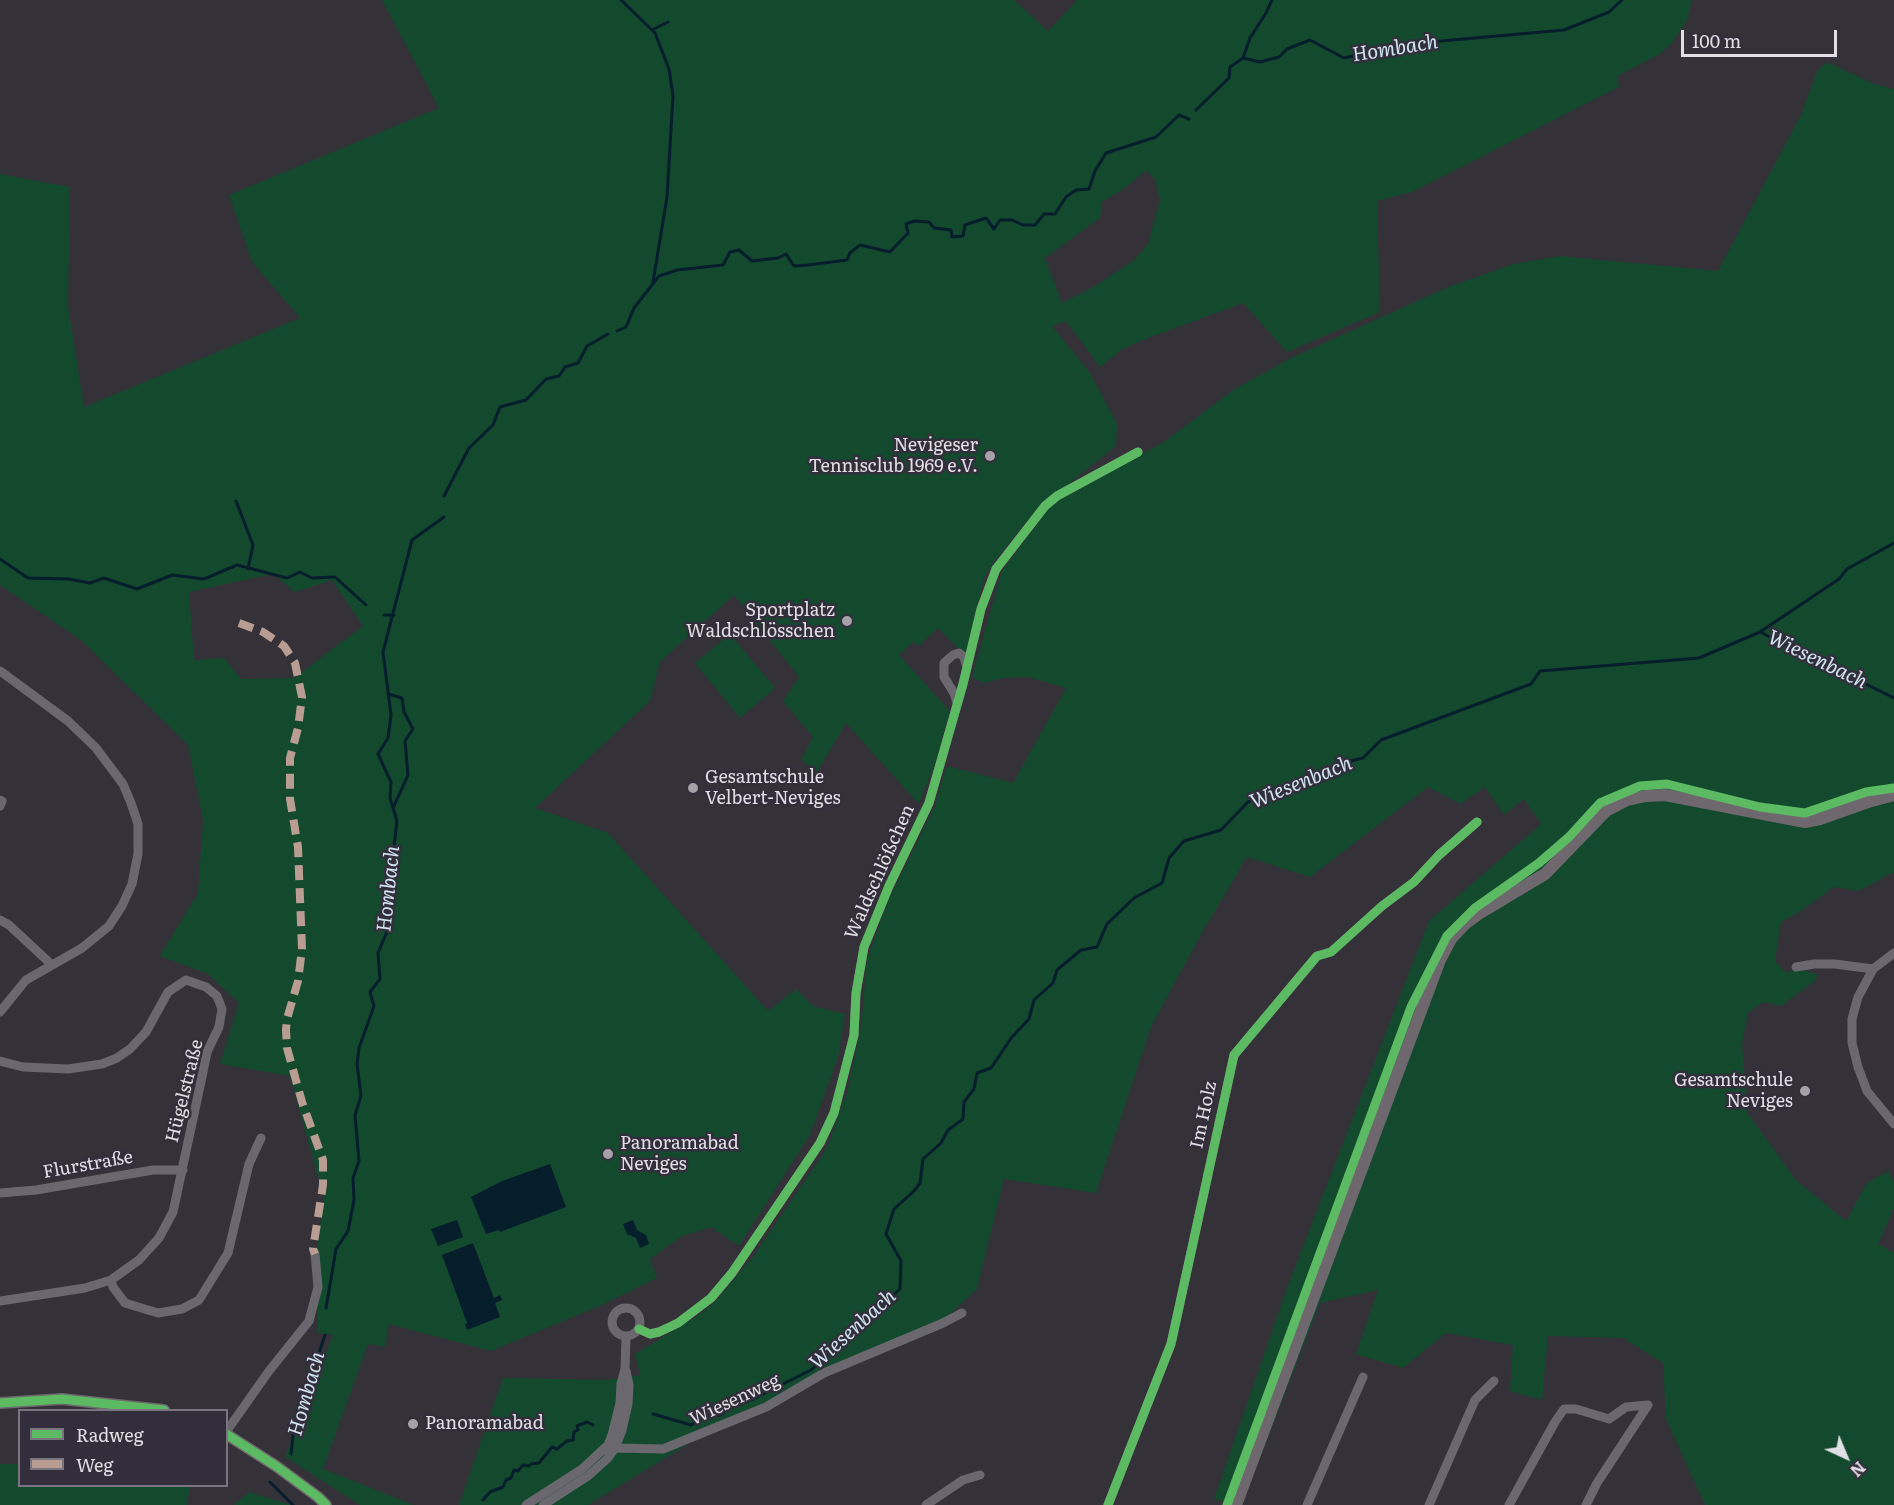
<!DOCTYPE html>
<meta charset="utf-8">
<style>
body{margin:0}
#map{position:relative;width:1894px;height:1505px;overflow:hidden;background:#343138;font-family:Literata,serif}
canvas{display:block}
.legend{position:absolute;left:18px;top:1409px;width:210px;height:78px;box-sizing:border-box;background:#332e3b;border:2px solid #79747f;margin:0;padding:8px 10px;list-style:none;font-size:18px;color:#e1dee6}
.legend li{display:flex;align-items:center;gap:12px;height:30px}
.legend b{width:30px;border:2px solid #79747f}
.north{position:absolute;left:1816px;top:1427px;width:60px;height:60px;-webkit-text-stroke:4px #332e3b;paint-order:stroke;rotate:136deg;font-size:16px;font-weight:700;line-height:24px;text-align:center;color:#e1dee6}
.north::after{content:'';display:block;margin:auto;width:21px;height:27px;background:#e1dee6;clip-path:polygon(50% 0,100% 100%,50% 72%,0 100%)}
.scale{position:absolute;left:1681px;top:30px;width:156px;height:27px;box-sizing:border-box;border:3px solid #e1dee6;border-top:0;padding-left:8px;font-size:18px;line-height:21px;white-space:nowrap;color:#e1dee6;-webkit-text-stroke:4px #332e3b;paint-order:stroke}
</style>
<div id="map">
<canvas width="1894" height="1505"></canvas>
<ul class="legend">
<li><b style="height:8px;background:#5cba63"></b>Radweg</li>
<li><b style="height:8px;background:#b99d93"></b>Weg</li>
</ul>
<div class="north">N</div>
<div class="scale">100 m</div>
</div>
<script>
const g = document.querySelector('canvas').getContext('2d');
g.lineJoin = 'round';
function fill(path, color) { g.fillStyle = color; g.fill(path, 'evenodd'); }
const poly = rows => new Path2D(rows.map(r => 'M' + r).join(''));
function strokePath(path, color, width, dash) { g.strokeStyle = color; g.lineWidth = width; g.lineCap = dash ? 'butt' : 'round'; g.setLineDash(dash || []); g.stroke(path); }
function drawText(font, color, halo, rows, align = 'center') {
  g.font = font + ' Literata,serif'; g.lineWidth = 5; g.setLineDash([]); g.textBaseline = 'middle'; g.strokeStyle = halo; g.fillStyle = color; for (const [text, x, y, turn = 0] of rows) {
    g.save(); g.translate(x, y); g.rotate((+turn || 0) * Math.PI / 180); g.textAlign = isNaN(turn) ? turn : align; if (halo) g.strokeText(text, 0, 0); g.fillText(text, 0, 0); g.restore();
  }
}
const green = poly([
 [382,0,1014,0,1048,31,1077,0,1692,0,1687,20,1672,43,1660,54,1617,76,1619,87,1412,192,1377,201,1380,312,1287,352,1243,303,1143,340,1121,350,1100,367,1066,321,1052,326,1090,373,1117,424,1116,446,1035,511,993,563,984,578,965,655,938,628,919,646,913,642,899,655,950,711,936,760,919,804,846,723,817,772,801,760,813,737,783,701,799,677,734,595,660,662,650,701,535,808,608,833,768,1011,796,989,813,1006,845,1014,838,1057,810,1135,739,1246,711,1227,682,1236,650,1259,657,1278,602,1305,491,1351,389,1324,385,1347,368,1344,323,1469,414,1505,360,1505,285,1457,333,1335,318,1333,318,1239,324,1198,290,1076,220,1064,239,1003,208,974,160,956,198,893,203,820,188,745,81,640,0,585,0,174,70,187,68,305,84,407,300,318,252,262,229,195,439,108],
 [1146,170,1155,180,1160,200,1148,244,1134,260,1095,286,1062,303,1045,258,1100,218,1102,202,1125,188],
 [273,574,295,592,332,580,363,626,294,678,241,679,224,658,194,660,189,592],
 [1827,62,1874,84,1894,89,1894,872,1859,891,1834,887,1801,911,1781,922,1775,961,1785,972,1802,970,1817,974,1816,980,1781,1006,1763,1002,1748,1013,1742,1044,1748,1114,1796,1180,1846,1221,1867,1183,1888,1171,1894,1182,1894,1208,1878,1244,1894,1253,1894,1505,1705,1505,1666,1419,1663,1363,1623,1338,1548,1336,1542,1400,1510,1391,1513,1345,1446,1333,1403,1368,1356,1354,1378,1290,1320,1303,1242,1505,1233,1505,1214,1499,1287,1288,1429,921,1541,824,1524,799,1504,815,1485,787,1460,804,1428,787,1310,877,1247,857,1200,936,1151,1027,1096,1193,1004,1179,977,1289,947,1317,796,1387,708,1432,588,1505,459,1505,503,1378,607,1380,640,1375,635,1354,699,1315,715,1302,753,1257,827,1148,847,1093,861,1028,867,960,888,901,935,806,947,766,1013,783,1066,688,1028,677,1004,678,983,683,972,677,1002,571,1045,513,1059,500,1164,442,1233,390,1291,358,1446,288,1513,264,1560,256,1718,271,1801,115,1817,71],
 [730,634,775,688,740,718,695,663],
 [0,1464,19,1464,20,1486,190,1486,187,1505,0,1505],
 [249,1492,291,1505,234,1505]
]);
const water = poly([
 [550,1164,566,1207,500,1232,499,1230,486,1234,471,1197,502,1181],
 [457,1220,463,1237,438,1246,431,1229],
 [633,1220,637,1230,646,1235,649,1244,640,1248,636,1238,627,1234,623,1224],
 [473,1243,494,1298,500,1295,502,1300,495,1303,500,1317,467,1330,465,1324,467,1323,442,1255]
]);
const stream = poly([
 [621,0,655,33,669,69,673,96,667,197,653,282],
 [652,30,668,22],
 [1243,58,1250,38,1266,13,1272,0],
 [1196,110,1229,78,1230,67,1243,58,1260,62,1279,57,1287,49,1310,40,1344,58,1408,44,1564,30,1609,12,1622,0],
 [617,331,626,327,634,308,659,276,677,270,723,265,730,252,739,250,752,261,778,258,786,254,794,266,808,265,847,260,850,253,860,245,890,252,908,233,906,224,914,221,929,222,934,228,951,230,952,237,963,236,965,225,986,218,994,229,1000,220,1012,220,1023,225,1035,225,1044,214,1055,214,1066,197,1076,190,1089,189,1095,171,1106,153,1156,137,1179,115,1189,119],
 [444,496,469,448,493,425,500,407,526,400,546,379,559,376,565,367,578,363,587,346,608,334],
 [236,501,253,545,248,569],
 [0,559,28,578,69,579,90,583,104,578,137,589,172,575,204,579,237,565,287,578,300,572,312,578,335,577,366,605],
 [384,615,394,615],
 [1760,632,1839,579,1847,569,1894,543],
 [388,694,402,698,404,712,413,729,405,741,408,775,394,806],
 [326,1308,336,1249,348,1231,354,1200,353,1178,359,1161,355,1115,361,1096,357,1064,359,1048,374,1006,370,992,380,979,378,953,389,927,386,884,392,863,397,821,390,798,391,782,378,754,388,738,391,715,383,652,412,540,444,517],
 [653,1414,691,1425,707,1416,720,1415,730,1408,753,1399,811,1370,900,1289,901,1261,886,1234,894,1209,914,1191,920,1183,923,1159,941,1143,948,1130,963,1119,964,1102,974,1089,977,1073,991,1068,1012,1037,1029,1019,1034,1000,1053,983,1057,970,1081,950,1097,947,1107,924,1134,898,1162,883,1169,858,1184,841,1221,830,1248,802,1291,784,1321,780,1337,764,1363,758,1381,740,1531,684,1540,671,1699,658,1760,632,1894,698],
 [291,1454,294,1427,325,1335],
 [270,1482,293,1505],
 [483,1500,490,1492,503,1487,506,1480,511,1478,514,1470,518,1471,523,1465,529,1466,531,1464,539,1463,552,1447,557,1449,567,1441,573,1440,574,1432,578,1430,577,1426,587,1422,593,1425]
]);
const street = poly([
 [0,671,68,721,96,748,123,784,131,803,138,824,138,854,132,884,122,906,109,926,82,948,26,980,0,1012],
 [957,703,954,693,944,677,944,663,953,655,959,653,964,657,967,668],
 [0,800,2,801,0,806],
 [0,920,9,925,52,965],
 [1894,953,1873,969,1858,997,1852,1019,1852,1043,1858,1067,1867,1091,1894,1124],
 [1796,967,1814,964,1835,964,1873,969],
 [0,1061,23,1067,68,1069,102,1064,117,1058,130,1049,146,1032,168,992,186,980,206,987,217,996,222,1009,219,1027,207,1052,203,1072,173,1212,159,1238,139,1260,111,1280,85,1288,0,1301],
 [0,1193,36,1190,153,1170,183,1170],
 [111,1280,113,1287,125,1303,158,1313,182,1309,199,1300,228,1253,249,1164,261,1138],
 '612 1322a14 14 0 1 1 28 0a14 14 0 1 1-28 0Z',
 [639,1329,650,1334,659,1332,678,1323,711,1298,732,1273,820,1143,834,1113,854,1035,856,993,864,947,889,886,929,803,963,684,981,609,996,569,1045,506,1057,496,1138,452],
 [226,1432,269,1371,309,1321,318,1287,315,1254],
 [608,1445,615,1448,663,1449,766,1407,824,1373,943,1323,962,1313],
 [526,1505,582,1469,608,1445,612,1435,620,1403,621,1384,625,1369,626,1337],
 [543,1505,588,1476,607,1459,615,1448,622,1430,628,1404,629,1385,626,1371],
 [926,1505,963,1480,980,1475],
 [1108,1505,1171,1344,1234,1055,1317,956,1331,952,1382,906,1414,882,1439,855,1477,822],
 [1307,1505,1363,1377],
 [1429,1505,1475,1400,1494,1381],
 [1509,1505,1555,1422,1564,1409,1576,1409,1609,1419,1626,1407,1648,1405],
 [1586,1505,1597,1483,1648,1405]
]);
const secondary = poly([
 [0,1403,62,1399,164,1410],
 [226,1434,276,1466,318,1497,326,1505],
 [1236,1505,1440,960,1451,939,1465,924,1480,913,1545,874,1606,811,1627,800,1646,796,1665,795,1805,822,1820,819,1868,802,1894,795]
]);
const quiet = poly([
 [239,623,263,632,284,646,295,663,302,697,298,728,290,758,290,799,298,847,302,949,298,981,287,1019,286,1030,287,1048,302,1102,323,1160,323,1185,313,1249,315,1254]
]);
const cycleway = poly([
 [639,1329,650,1334,659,1332,678,1323,711,1298,732,1273,820,1143,834,1113,854,1035,856,993,864,947,889,886,929,803,963,684,981,609,996,569,1045,506,1057,496,1138,452],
 [0,1403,62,1399,164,1410],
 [226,1434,276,1466,318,1497,326,1505],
 [1108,1505,1171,1344,1234,1055,1317,956,1331,952,1382,906,1414,882,1439,855,1477,822],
 [1227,1505,1411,1007,1447,936,1475,908,1539,863,1569,837,1600,803,1640,786,1667,784,1760,807,1805,813,1866,792,1894,788]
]);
const markers = [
 [990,456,6,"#a4a1a9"],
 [847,621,6,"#a4a1a9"],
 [693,788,6,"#a4a1a9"],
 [1805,1091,6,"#a4a1a9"],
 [608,1154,6,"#a4a1a9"],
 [413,1424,6,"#a4a1a9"]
];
const poiNames = [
 ["Nevigeser",978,446],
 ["Tennisclub 1969 e.V.",978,467],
 ["Sportplatz",835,611],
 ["Waldschlösschen",835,632],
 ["Gesamtschule",705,778,"left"],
 ["Velbert-Neviges",705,799,"left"],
 ["Gesamtschule",1793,1081],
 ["Neviges",1793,1102],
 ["Panoramabad",620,1144,"left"],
 ["Neviges",620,1165,"left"],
 ["Panoramabad",425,1424,"left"]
];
const streetNames = [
 ["Waldschlößchen",880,872,-66],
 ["Hügelstraße",185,1091,-76],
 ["Im Holz",1204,1115,-78],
 ["Flurstraße",88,1165,-10],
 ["Wiesenweg",735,1400,-25]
];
const waterNames = [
 ["Hombach",1395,49,-9],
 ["Wiesenbach",1817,660,26],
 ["Wiesenbach",1301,783,-22],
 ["Hombach",389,889,-84],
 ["Wiesenbach",853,1330,-42],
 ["Hombach",307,1394,-74]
];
fill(green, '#134a2e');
fill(water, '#061e2c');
strokePath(stream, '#061e2c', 3);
strokePath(street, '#6a686e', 9);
strokePath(secondary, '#6e686e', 12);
strokePath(quiet, '#b99d93', 8, [15, 8]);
strokePath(cycleway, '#5cba63', 9);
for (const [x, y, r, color] of markers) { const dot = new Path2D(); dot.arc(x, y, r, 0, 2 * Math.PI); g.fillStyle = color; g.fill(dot); strokePath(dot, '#332e3b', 2); }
drawText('18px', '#e1dee6', '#332e3b', poiNames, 'right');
drawText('18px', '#e1dee6', '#332e3b', streetNames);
drawText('italic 20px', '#d0e4f1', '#332e3b', waterNames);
</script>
